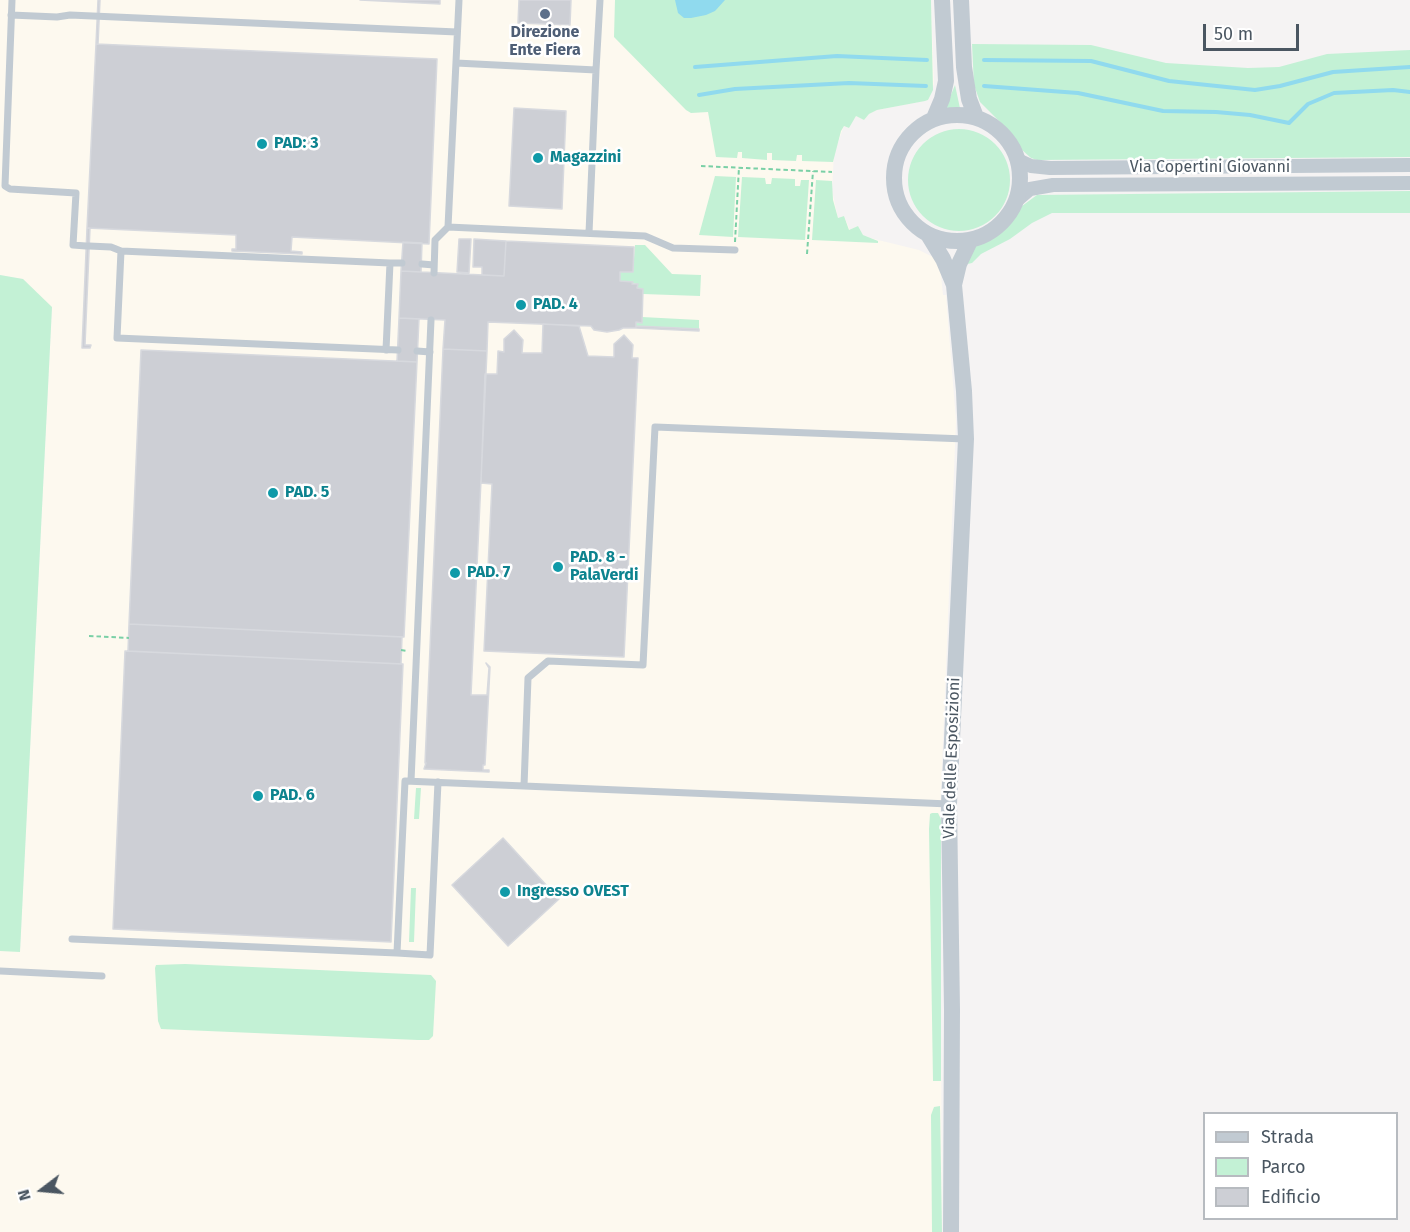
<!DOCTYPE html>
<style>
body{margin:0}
#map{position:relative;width:1410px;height:1232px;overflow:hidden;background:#f5f3f3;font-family:"Fira Sans",sans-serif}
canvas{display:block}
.legend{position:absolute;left:1203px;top:1112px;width:195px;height:108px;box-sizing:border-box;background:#fff;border:2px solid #b7bbc0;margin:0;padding:8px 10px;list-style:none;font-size:18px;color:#4a5661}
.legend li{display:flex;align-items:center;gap:12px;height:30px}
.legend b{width:30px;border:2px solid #b7bbc0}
.north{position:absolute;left:12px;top:1160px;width:60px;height:60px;-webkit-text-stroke:4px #fff;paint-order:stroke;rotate:254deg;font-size:16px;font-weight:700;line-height:24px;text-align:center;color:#4a5661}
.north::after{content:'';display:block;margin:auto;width:21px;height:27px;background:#4a5661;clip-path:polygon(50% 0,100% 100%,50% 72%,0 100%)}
.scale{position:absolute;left:1203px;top:24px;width:96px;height:27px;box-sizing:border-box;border:3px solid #4a5661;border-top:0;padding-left:8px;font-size:18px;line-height:21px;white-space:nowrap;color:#4a5661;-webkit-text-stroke:4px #fff;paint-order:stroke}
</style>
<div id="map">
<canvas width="1410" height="1232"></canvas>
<ul class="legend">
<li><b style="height:8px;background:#c1cad2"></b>Strada</li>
<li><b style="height:16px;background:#c3f1d5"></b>Parco</li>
<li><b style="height:16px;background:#cdcfd5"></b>Edificio</li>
</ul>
<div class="north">N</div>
<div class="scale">50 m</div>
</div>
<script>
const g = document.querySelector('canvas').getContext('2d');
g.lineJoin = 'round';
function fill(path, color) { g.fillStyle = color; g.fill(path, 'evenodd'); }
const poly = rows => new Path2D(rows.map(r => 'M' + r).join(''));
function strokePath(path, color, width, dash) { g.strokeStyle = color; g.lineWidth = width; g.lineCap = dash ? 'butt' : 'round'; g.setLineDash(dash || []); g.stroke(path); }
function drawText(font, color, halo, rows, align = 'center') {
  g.font = font + ' "Fira Sans",sans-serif'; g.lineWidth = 5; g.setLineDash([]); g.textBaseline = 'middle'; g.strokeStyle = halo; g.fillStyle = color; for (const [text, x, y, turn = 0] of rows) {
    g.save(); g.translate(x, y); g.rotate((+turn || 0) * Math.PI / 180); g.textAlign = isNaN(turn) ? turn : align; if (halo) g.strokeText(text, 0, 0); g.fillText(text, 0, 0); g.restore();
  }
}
const commercial = poly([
 [0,0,931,0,934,84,928,100,877,110,869,114,864,120,856,116,849,128,844,126,834,153,832,190,838,218,844,216,850,230,858,226,863,235,870,238,919,250,933,257,940,266,943,295,946,295,956,421,940,816,942,1232,0,1232,0,951,20,951,52,308,23,279,0,275]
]);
const green = poly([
 [615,0,931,0,933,90,928,100,925,101,877,110,869,114,864,120,856,116,849,128,844,126,841,131,833,162,802,161,802,155,797,155,796,161,772,160,772,153,767,153,767,160,742,158,742,152,738,152,737,158,716,157,708,112,691,113,686,110,614,37],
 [972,44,1091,45,1166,63,1248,68,1279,67,1327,54,1410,50,1410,157,1037,160,1031,158,1021,149,1007,129,980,102,974,85],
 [955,85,961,113,943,114],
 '908 180a51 51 0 1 1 102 0a51 51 0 1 1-102 0Z',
 [715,176,736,177,733,237,699,235],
 [742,177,765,178,766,184,771,184,772,178,795,179,795,186,800,186,801,180,809,180,805,240,738,237],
 [816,180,832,181,833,200,838,218,844,216,849,230,858,226,863,235,878,241,878,243,812,240],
 [1410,191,1410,213,1052,213,1032,223,1010,239,981,254,972,263,963,265,974,247,1002,232,1022,206,1037,195],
 [635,245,645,245,672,274,701,275,700,296,643,294,643,289,637,288,637,284,620,281,620,272,633,272],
 [0,275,23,279,52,307,20,952,0,951],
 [642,317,699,320,699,329,636,326,636,322,642,322],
 [416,788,421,788,419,819,414,819],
 [932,813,938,813,941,819,941,1081,933,1081,929,829,930,814],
 [411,888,416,888,414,942,409,942],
 [185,964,431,975,436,981,433,1036,429,1040,418,1040,161,1029,158,1021,155,968,156,965],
 [940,1106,942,1232,932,1232,931,1115,934,1107]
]);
const water = poly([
 [675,0,725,0,715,11,706,15,691,18,684,18,678,13]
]);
const stream = poly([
 [984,60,1091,61,1169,81,1255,90,1280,86,1333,72,1410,67],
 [695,67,837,56,927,60],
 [984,86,1078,93,1163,111,1216,112,1250,115,1289,123,1308,104,1334,93,1393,90,1410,92],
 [699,95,735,89,849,83,926,86]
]);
const building = poly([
 [98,0,100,0,98,44,96,44,98,0],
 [360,0,440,0,440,4,360,0],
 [519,0,571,0,570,25,518,23,519,0],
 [96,44,437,59,429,244,292,237,291,251,302,252,302,254,232,251,232,249,236,249,236,235,87,228,96,44],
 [514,108,566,111,562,209,509,206,514,108],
 [87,228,90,228,85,345,91,345,90,348,82,348,87,228],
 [459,239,471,239,469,273,457,272,459,239],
 [474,239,506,241,504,276,482,275,482,267,473,267,474,239],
 [506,241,634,247,633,272,620,272,620,281,633,282,632,284,638,284,637,288,643,289,642,323,636,322,636,328,623,328,619,330,607,332,594,330,591,326,488,322,487,351,443,349,445,320,399,318,401,271,504,276,506,241],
 [403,242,422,243,421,272,401,271,403,242],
 [399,318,419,319,417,362,397,361,399,318],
 [543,324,579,326,588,356,614,357,614,344,624,335,633,345,632,358,638,358,624,657,484,651,492,484,481,483,485,374,497,374,498,351,504,352,504,339,514,330,523,340,522,353,542,353,543,324],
 [636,326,699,329,699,331,636,328,636,326],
 [443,349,487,351,471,695,487,695,489,668,486,663,490,667,485,765,483,765,483,770,489,770,489,772,424,769,426,763,425,763,443,349],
 [141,350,417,362,404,637,129,624,141,350],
 [129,624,402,637,401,664,128,651,129,624],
 [125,651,403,664,391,942,113,929,125,651],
 [503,838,559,899,508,946,452,885,503,838]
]);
const path = poly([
 [701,166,832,172],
 [735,242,739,167],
 [807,254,813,171],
 [89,636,129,638],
 [401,650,408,651]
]);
const service = poly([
 [12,0,5,186,10,189,76,193,73,245,86,246],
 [11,15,57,17,70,15,457,32],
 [456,63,596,70,589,233],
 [596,70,600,0],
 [448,227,645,236,673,248,735,250],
 [89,246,111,247,121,251],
 [390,263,402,263],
 [422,264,434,265],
 [434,273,435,240,448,227,459,0],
 [386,350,390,263,121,251,117,338,398,350],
 [417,351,430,352],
 [411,781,431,320],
 [438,782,430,955,397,953,405,781,524,786,528,678,548,661,643,665,655,427,965,439],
 [524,786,949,804],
 [72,939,397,953],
 [0,971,102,976]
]);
const minor = poly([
 [1018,160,1031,166,1050,168,1410,165],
 [1016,201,1030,189,1053,185,1410,183]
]);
const tertiary = poly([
 [961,0,964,67,969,99,976,117],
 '894 178a63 63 0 1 1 126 0a63 63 0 1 1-126 0Z',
 [934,118,942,99,946,81,942,0],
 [929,236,943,259,954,285],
 [951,1232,952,1010,949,804,966,439,964,391,954,285,959,264,970,241]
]);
const markers = [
 [545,14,6,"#5c6f8a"],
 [262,144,6,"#0f9aa8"],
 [538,158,6,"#0f9aa8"],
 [521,305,6,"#0f9aa8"],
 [273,493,6,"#0f9aa8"],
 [558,567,6,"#0f9aa8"],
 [455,573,6,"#0f9aa8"],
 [258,796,6,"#0f9aa8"],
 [505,892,6,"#0f9aa8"]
];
const serviceNames = [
 ["Direzione",545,33],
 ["Ente Fiera",545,51]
];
const cultureNames = [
 ["PAD: 3",274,144],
 ["Magazzini",550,158],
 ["PAD. 4",533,305],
 ["PAD. 5",285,493],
 ["PAD. 8 -",570,558],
 ["PalaVerdi",570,576],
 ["PAD. 7",467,573],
 ["PAD. 6",270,796],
 ["Ingresso OVEST",517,892]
];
const streetNames = [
 ["Via Copertini Giovanni",1210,168],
 ["Viale delle Esposizioni",952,758,-88]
];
fill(commercial, '#fdf9ef');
fill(green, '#c3f1d5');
fill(water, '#90daee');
strokePath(stream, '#90daee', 4);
fill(building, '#cdcfd5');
strokePath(building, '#d7d9de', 1.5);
strokePath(path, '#7ad0a6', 2, [4.5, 3]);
strokePath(service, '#c1cad2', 7);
strokePath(minor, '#c1cad2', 14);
strokePath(tertiary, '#c1cad2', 16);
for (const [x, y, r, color] of markers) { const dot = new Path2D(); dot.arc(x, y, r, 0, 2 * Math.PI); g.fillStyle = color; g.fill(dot); strokePath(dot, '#fff', 2); }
drawText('bold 16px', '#4e5e75', '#fff', serviceNames);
drawText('bold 16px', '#0d838f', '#fff', cultureNames, 'left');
drawText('16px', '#4a5661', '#fff', streetNames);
</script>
